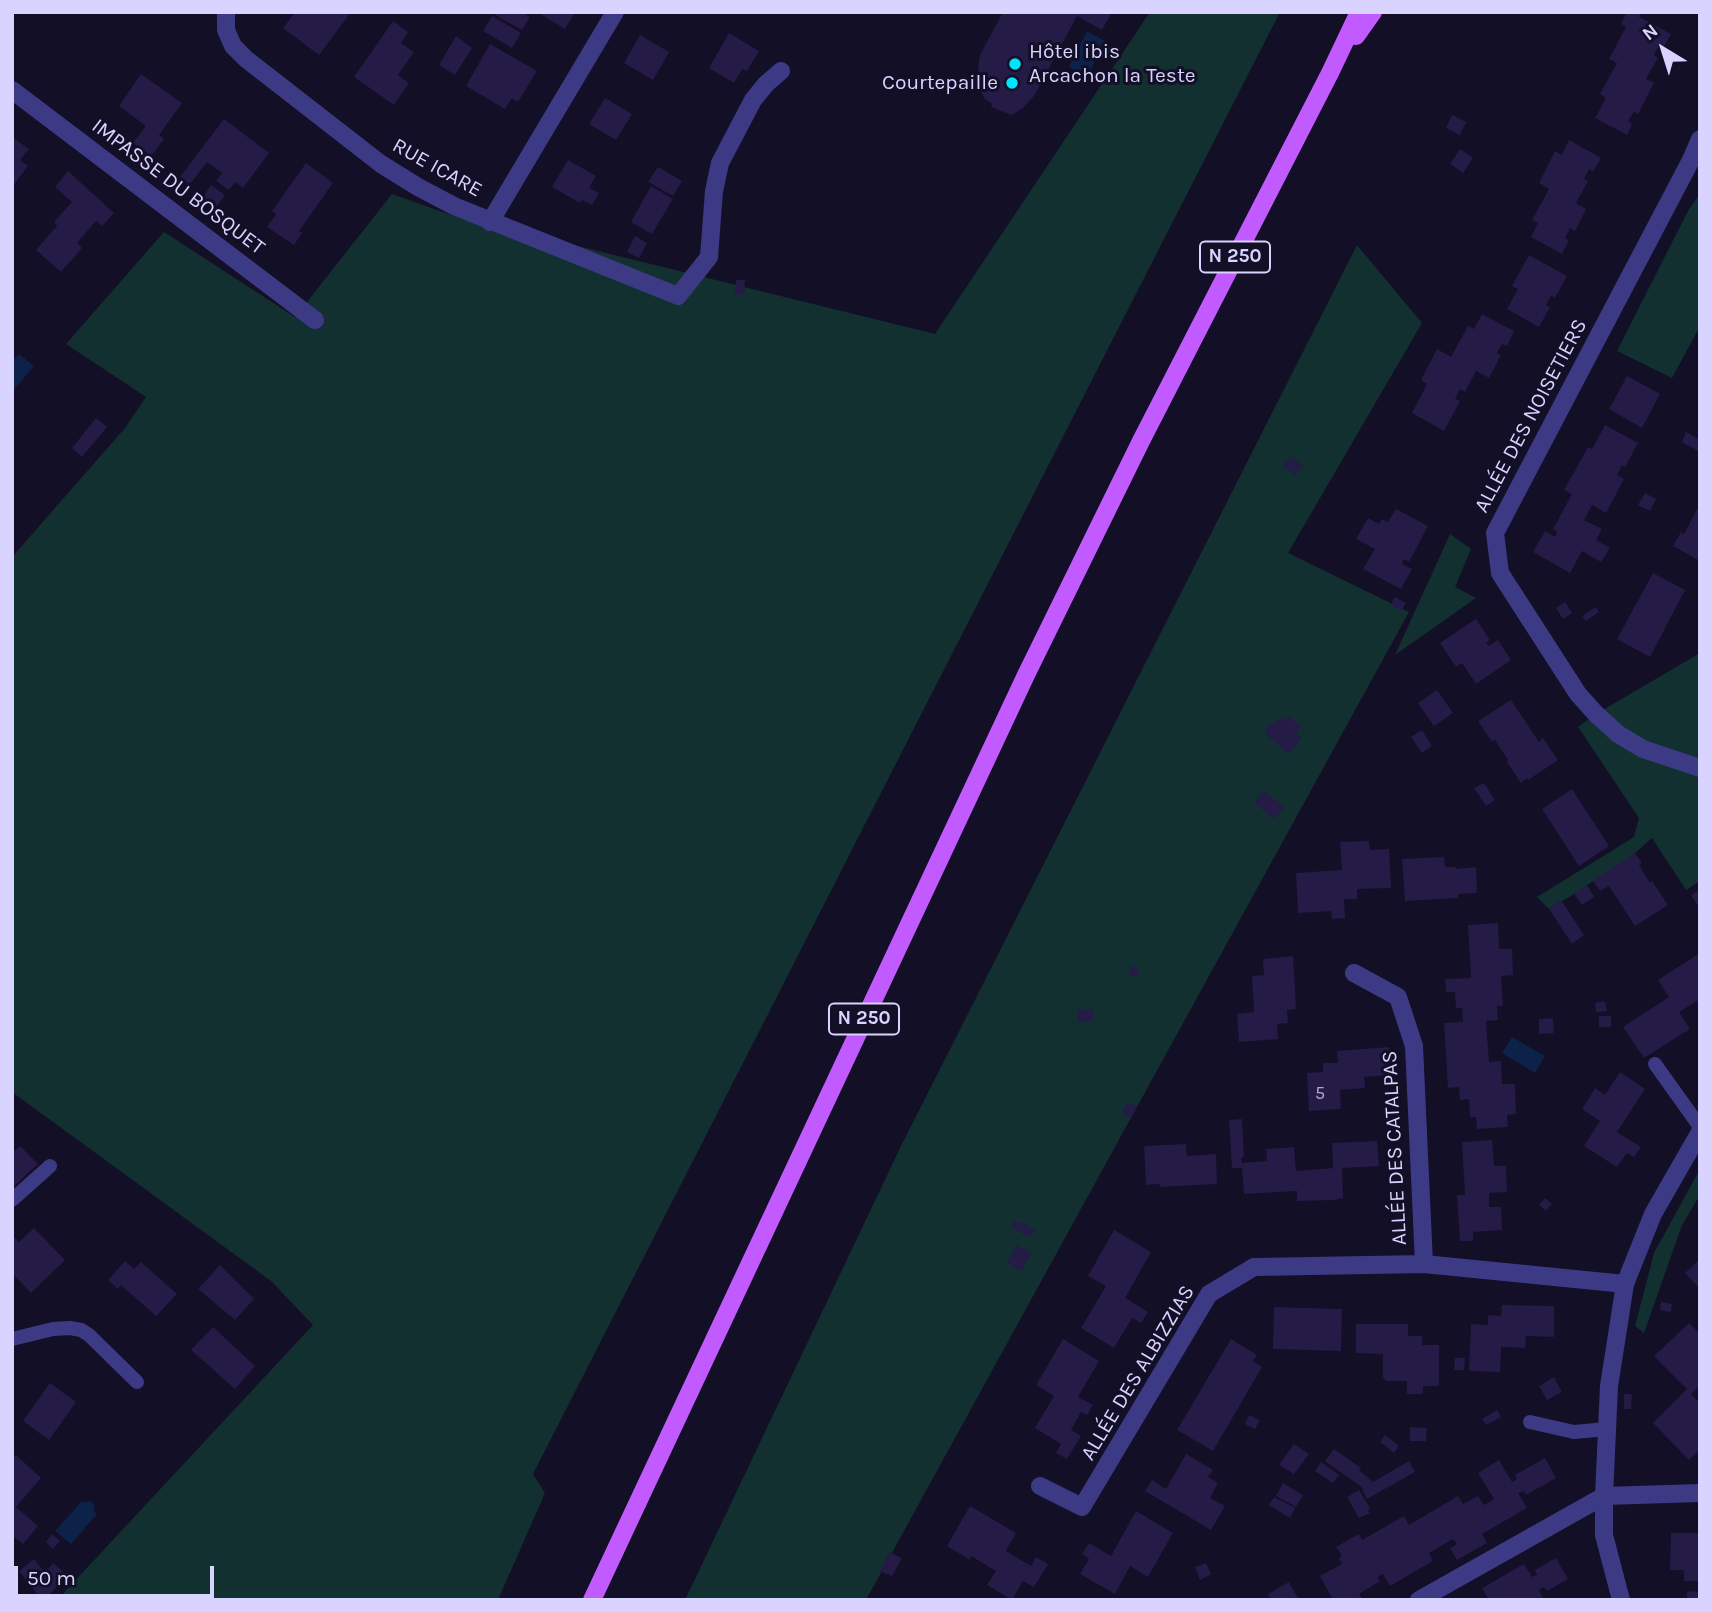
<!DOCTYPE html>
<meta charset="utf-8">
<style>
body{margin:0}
#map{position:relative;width:1712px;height:1612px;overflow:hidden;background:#130f26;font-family:Karla,sans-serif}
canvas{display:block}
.frame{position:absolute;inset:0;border:14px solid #d9d4ff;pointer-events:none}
.north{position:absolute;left:1628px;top:14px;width:70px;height:70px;-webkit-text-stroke:5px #130f26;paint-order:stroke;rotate:322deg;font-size:19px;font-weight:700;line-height:28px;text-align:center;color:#d9d4ff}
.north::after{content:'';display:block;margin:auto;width:24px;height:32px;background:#d9d4ff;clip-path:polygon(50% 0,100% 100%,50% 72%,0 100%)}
.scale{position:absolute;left:14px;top:1566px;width:200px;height:32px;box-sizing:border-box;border:4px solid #d9d4ff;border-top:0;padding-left:9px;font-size:21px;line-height:24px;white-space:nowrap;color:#d9d4ff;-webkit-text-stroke:5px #130f26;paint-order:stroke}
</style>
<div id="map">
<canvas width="1712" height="1612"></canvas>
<div class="frame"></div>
<div class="north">N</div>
<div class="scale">50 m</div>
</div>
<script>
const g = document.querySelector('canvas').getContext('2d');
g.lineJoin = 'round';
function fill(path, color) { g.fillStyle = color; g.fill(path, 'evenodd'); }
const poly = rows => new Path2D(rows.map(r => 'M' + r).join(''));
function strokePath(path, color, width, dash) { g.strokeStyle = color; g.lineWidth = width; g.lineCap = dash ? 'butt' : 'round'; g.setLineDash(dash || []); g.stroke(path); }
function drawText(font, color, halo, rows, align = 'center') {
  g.font = font + ' Karla,sans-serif'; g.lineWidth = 6; g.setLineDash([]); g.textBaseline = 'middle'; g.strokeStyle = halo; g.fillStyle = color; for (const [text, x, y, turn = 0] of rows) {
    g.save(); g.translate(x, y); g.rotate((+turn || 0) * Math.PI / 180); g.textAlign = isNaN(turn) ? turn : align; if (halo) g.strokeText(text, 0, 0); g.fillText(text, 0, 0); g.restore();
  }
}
const green = poly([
 [1150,12,1280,12,533,1474,545,1493,498,1600,57,1600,313,1325,271,1281,12,1092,12,557,125,428,146,397,66,344,164,232,295,317,392,194,448,214,935,334],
 [1700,194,1700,326,1672,378,1617,351,1689,209],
 [1357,245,1422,323,1288,553,1409,612,866,1600,685,1600,901,1146],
 [1450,534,1471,549,1455,587,1476,598,1395,655],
 [1700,653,1700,881,1686,890,1652,838,1635,853,1574,894,1549,909,1537,897,1634,837,1639,818,1578,727,1596,714],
 [1700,1169,1700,1195,1682,1225,1644,1333,1635,1326,1654,1253]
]);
const water = poly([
 [1087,31,1105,41,1087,77,1069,67],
 [19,354,34,366,12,392,12,362],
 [1512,1037,1545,1056,1535,1073,1502,1053],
 [82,1501,85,1503,90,1501,93,1503,95,1507,94,1511,97,1514,71,1544,55,1531]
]);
const building = poly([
 [295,12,351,12,319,55,283,28],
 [496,12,521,12,530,17,522,30,495,15],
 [537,12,575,12,565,29],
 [1003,12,1112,12,1102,30,1077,16,1034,96,1023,108,1012,115,991,107,992,104,985,99,981,92,982,82,978,69,980,55],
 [1627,12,1642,12,1639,17,1671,34,1663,48,1659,45,1654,55,1658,58,1646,79,1654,83,1638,114,1634,112,1628,121,1632,124,1627,135,1595,118,1606,98,1600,94,1617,63,1609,59,1626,27,1621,24],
 [492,16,521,33,512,48,483,31],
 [393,21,408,32,401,43,414,52,398,75,409,83,394,105,354,77],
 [729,33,759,51,747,71,742,69,734,83,709,68],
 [640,35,669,52,653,80,624,63],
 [456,36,472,48,455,75,439,65],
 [490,44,537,71,518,102,512,98,505,109,466,86],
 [141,74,182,103,159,135,164,139,151,156,133,143,146,126,119,106],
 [605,98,632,114,616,140,589,124],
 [1452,115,1466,122,1460,135,1446,128],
 [224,119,269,153,243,188,235,182,229,190,216,181,222,173,207,162,190,184,180,177],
 [12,137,29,149,20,160,28,166,12,187],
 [1569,140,1601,158,1593,172,1589,169,1584,179,1588,181,1576,203,1586,209,1575,231,1570,228,1565,238,1569,240,1562,254,1531,237,1538,223,1532,220,1549,189,1539,183,1555,151,1562,155],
 [1460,149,1473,158,1463,173,1450,164],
 [568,160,596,176,589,188,599,193,592,205,582,200,580,203,552,187],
 [306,163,333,183,299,231,302,233,294,245,267,227,276,214,272,211],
 [658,167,682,181,673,196,648,182],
 [68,171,114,213,102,226,96,221,77,243,82,248,61,272,36,250,57,226,54,222,72,202,55,187],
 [211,185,225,195,214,210,201,200],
 [651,186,673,199,652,234,631,222],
 [635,236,647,243,639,258,627,252],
 [1529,255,1567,276,1555,298,1551,295,1546,305,1550,307,1539,327,1507,309,1518,289,1512,286],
 [736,280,745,280,744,295,735,295],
 [1482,314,1514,331,1507,346,1502,344,1497,353,1501,355,1489,378,1476,371,1465,392,1460,389,1455,399,1460,401,1444,431,1412,413,1427,384,1421,380,1437,349,1451,357,1468,326,1474,329],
 [1627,376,1660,394,1642,428,1609,409],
 [96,418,107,427,82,457,72,448],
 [1605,425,1638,443,1625,467,1622,465,1617,475,1624,479,1606,513,1592,505,1584,520,1602,529,1596,540,1610,548,1601,562,1582,551,1570,573,1533,552,1545,531,1555,537,1557,532,1553,529,1572,494,1564,490,1588,447,1592,449],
 [1686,432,1700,440,1700,447,1698,451,1682,442],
 [1290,456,1303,465,1296,475,1283,466],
 [1645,493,1656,499,1650,511,1638,505],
 [1700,504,1700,561,1673,546,1681,532,1684,534],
 [1396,509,1428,526,1409,562,1404,559,1402,564,1412,569,1401,589,1363,569,1375,549,1356,539,1368,518,1379,524,1382,519,1388,522],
 [1653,573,1685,590,1650,657,1617,639],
 [1395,597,1406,603,1401,611,1391,604],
 [1565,602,1572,613,1563,619,1556,608],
 [1596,607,1599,612,1586,621,1582,616],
 [1476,619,1490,640,1486,643,1489,646,1498,640,1511,660,1476,684,1462,663,1456,667,1440,643],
 [1437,690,1453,713,1434,726,1418,703],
 [1511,700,1539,742,1543,738,1558,760,1528,780,1527,778,1521,783,1507,762,1508,760,1495,740,1492,742,1478,721],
 [1281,716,1285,720,1289,717,1302,727,1296,733,1302,738,1288,754,1264,732,1272,722,1274,724],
 [1422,730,1432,746,1422,753,1411,737],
 [1484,783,1495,800,1486,806,1474,788],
 [1572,789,1609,846,1579,866,1542,809],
 [1263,791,1285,807,1275,819,1254,803],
 [1369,841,1370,850,1389,849,1391,888,1357,889,1357,899,1344,899,1345,918,1332,919,1331,911,1298,913,1296,873,1342,870,1340,842],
 [1635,853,1642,863,1639,865,1650,883,1652,881,1668,905,1635,926,1609,886,1600,891,1593,880],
 [1444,857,1445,867,1456,867,1456,869,1476,867,1477,893,1458,894,1458,898,1405,901,1402,859],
 [1587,885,1594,897,1582,905,1574,894],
 [1699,890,1700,891,1700,909,1691,895],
 [1561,900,1584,935,1572,944,1549,909],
 [1498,923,1499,949,1512,949,1513,975,1501,976,1503,1006,1497,1006,1498,1020,1486,1021,1489,1062,1501,1061,1502,1084,1515,1084,1516,1114,1507,1115,1508,1127,1477,1129,1476,1117,1470,1117,1469,1099,1460,1100,1459,1087,1448,1088,1444,1023,1463,1022,1462,1008,1456,1008,1455,992,1446,992,1445,979,1471,978,1468,925],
 [1700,953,1700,999,1679,1012,1690,1029,1644,1058,1623,1027,1669,997,1658,980],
 [1293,956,1296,1009,1287,1010,1288,1023,1277,1024,1278,1039,1239,1042,1237,1014,1254,1012,1252,976,1264,975,1263,959],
 [1131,965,1139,967,1137,976,1129,975],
 [1605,1001,1607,1011,1596,1012,1595,1003],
 [1077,1009,1093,1009,1093,1021,1077,1022],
 [1599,1016,1611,1016,1611,1027,1599,1027],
 [1553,1018,1554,1033,1539,1034,1539,1019],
 [1389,1047,1390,1075,1364,1077,1365,1088,1340,1090,1341,1109,1309,1111,1307,1073,1323,1072,1323,1063,1338,1063,1337,1051],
 [1620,1072,1645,1089,1617,1132,1641,1147,1634,1157,1627,1153,1617,1167,1584,1146,1600,1121,1582,1109,1595,1088,1605,1095],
 [1128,1102,1137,1107,1131,1118,1121,1113],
 [1242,1119,1244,1157,1241,1157,1242,1163,1267,1161,1266,1149,1294,1147,1296,1171,1333,1168,1332,1143,1377,1141,1379,1166,1342,1168,1343,1198,1335,1200,1297,1201,1297,1191,1244,1194,1242,1168,1232,1168,1229,1120],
 [1492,1140,1494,1166,1506,1166,1507,1192,1489,1193,1489,1207,1501,1207,1502,1230,1473,1232,1473,1241,1460,1241,1457,1195,1465,1195,1462,1142],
 [1186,1144,1187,1156,1216,1154,1217,1184,1160,1187,1160,1184,1146,1185,1144,1146],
 [20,1146,38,1164,12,1188,12,1153],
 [1545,1198,1552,1204,1546,1211,1539,1205],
 [1014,1220,1019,1223,1020,1221,1035,1230,1030,1238,1010,1226],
 [34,1228,65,1260,31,1293,12,1273,12,1235,19,1242],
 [1114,1230,1151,1252,1125,1298,1148,1312,1141,1323,1132,1318,1114,1348,1081,1328,1106,1286,1088,1276],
 [1017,1245,1032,1253,1022,1271,1007,1263],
 [1700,1259,1700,1289,1685,1273],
 [125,1261,134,1269,141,1262,177,1294,156,1316,121,1285,118,1289,108,1280],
 [220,1265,254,1299,235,1320,198,1289],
 [1661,1302,1672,1304,1671,1312,1660,1310],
 [1502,1305,1554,1306,1554,1337,1526,1336,1525,1348,1501,1347,1500,1372,1469,1371,1471,1324,1488,1325,1488,1315,1501,1316],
 [1274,1307,1342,1309,1341,1351,1273,1349],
 [1689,1323,1700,1334,1700,1385,1691,1394,1700,1403,1700,1449,1689,1460,1653,1423,1687,1389,1654,1356],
 [1356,1324,1408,1324,1408,1336,1422,1336,1422,1345,1439,1345,1439,1386,1423,1386,1423,1394,1407,1394,1407,1381,1386,1381,1383,1377,1383,1354,1356,1353],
 [213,1327,255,1366,235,1389,191,1350],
 [1063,1339,1099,1361,1078,1397,1093,1405,1087,1415,1081,1412,1071,1430,1081,1436,1067,1459,1056,1453,1061,1444,1035,1428,1054,1396,1036,1385],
 [1231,1339,1257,1355,1253,1361,1262,1367,1213,1451,1177,1430],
 [1455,1358,1465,1358,1464,1370,1454,1370],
 [1554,1377,1562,1392,1547,1400,1539,1386],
 [50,1383,76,1402,49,1440,23,1421],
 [1624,1394,1632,1394,1631,1409,1624,1409],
 [1497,1410,1501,1417,1486,1425,1482,1419],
 [1249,1415,1260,1420,1255,1429,1245,1424],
 [1410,1427,1427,1428,1426,1441,1410,1441],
 [1385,1435,1399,1446,1394,1453,1380,1442],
 [1294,1444,1309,1454,1294,1474,1279,1465],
 [1334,1449,1361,1468,1359,1470,1373,1482,1409,1461,1415,1472,1367,1499,1362,1489,1363,1488,1325,1461],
 [1186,1454,1213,1470,1208,1477,1218,1483,1210,1498,1225,1506,1211,1530,1145,1491,1152,1480,1166,1489],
 [16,1455,41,1478,16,1507,38,1526,23,1544,12,1535,12,1459],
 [1545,1458,1556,1478,1526,1495,1524,1491,1518,1493,1527,1508,1482,1534,1487,1543,1457,1560,1450,1548,1457,1544,1453,1539,1429,1553,1433,1561,1390,1586,1383,1574,1377,1577,1380,1581,1359,1594,1363,1600,1333,1600,1320,1576,1342,1564,1339,1558,1342,1556,1336,1547,1359,1534,1362,1540,1404,1516,1409,1525,1458,1496,1463,1504,1478,1496,1484,1505,1494,1499,1478,1473,1499,1460,1512,1482,1517,1479,1515,1475],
 [1321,1462,1339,1475,1333,1483,1315,1471],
 [1283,1483,1303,1495,1296,1507,1276,1496],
 [1359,1490,1370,1508,1368,1510,1370,1513,1359,1518,1347,1497],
 [1274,1497,1295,1508,1290,1518,1269,1505],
 [970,1506,1016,1533,1006,1551,1031,1566,1036,1557,1048,1564,1034,1587,1023,1581,1012,1600,987,1585,996,1571,971,1556,970,1560,947,1546],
 [1136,1511,1173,1533,1148,1577,1130,1566,1115,1594,1080,1574,1089,1559,1082,1554,1089,1543,1111,1556],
 [1671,1533,1700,1533,1700,1581,1684,1581,1684,1570,1670,1570],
 [52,1534,60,1541,53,1549,46,1542],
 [889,1552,902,1558,892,1576,880,1571],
 [1556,1558,1568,1579,1547,1591,1544,1587,1539,1590,1544,1600,1489,1600,1482,1588,1524,1564,1532,1577,1537,1575,1535,1570],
 [34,1559,45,1573,53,1563,67,1575,45,1600,42,1600,19,1571],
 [1206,1563,1211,1574,1200,1580,1195,1567],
 [1289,1582,1299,1600,1271,1600,1268,1594],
 [1687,1591,1700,1592,1700,1600,1687,1600]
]);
const service = poly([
 [1655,1064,1700,1127],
 [12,1200,50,1166],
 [12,1339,53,1329,70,1328,81,1330,89,1335,137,1382],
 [1530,1422,1574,1432,1607,1429]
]);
const minor = poly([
 [226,12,226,30,233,46,246,59,381,164,418,187,454,206,678,296,709,257,714,191,720,163,753,100,766,84,781,71],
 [12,90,315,320],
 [1700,139,1691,160,1495,533,1500,573,1578,694,1596,714,1618,734,1643,749,1700,768],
 [490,222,615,12],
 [1354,973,1398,997,1414,1046,1424,1264],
 [1040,1486,1082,1507,1209,1294,1254,1267,1424,1264,1625,1284],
 [1419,1600,1604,1496,1700,1493],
 [1621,1600,1604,1535,1604,1496,1609,1386,1625,1284,1653,1214,1700,1132]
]);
const primary = poly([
 [1356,36,1373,12],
 [592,1600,1026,675,1141,441,1330,73,1359,12]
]);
const markers = [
 [1015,64,7,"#00e5ff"],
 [1012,83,7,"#00e5ff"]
];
const numberNames = [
 ["5",1320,1094]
];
const shields = [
 [1235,257,70],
 [864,1019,70]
];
const shieldNames = [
 ["N 250",1235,257],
 ["N 250",864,1019]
];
const poiNames = [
 ["Hôtel ibis",1029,52],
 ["Arcachon la Teste",1029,76],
 ["Courtepaille",998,83,"right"]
];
const streetNames = [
 ["RUE ICARE",437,168,29],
 ["IMPASSE DU BOSQUET",178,187,37],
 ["ALLÉE DES NOISETIERS",1531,416,-62],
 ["ALLÉE DES CATALPAS",1395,1148,-93],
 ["ALLÉE DES ALBIZZIAS",1138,1373,-59]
];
fill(green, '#12302f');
fill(water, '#0c2248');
fill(building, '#241b47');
strokePath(service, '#3d3a85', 14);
strokePath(minor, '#3d3a85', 18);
strokePath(primary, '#c25bff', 18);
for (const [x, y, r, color] of markers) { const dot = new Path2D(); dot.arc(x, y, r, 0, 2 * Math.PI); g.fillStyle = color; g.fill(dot); strokePath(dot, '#130f26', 2.5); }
drawText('18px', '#aca6d1', null, numberNames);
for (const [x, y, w] of shields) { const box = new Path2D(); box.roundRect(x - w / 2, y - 15.5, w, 31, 5); g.fillStyle = '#130f26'; g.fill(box); strokePath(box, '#d9d4ff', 2); }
drawText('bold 19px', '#d9d4ff', null, shieldNames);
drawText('21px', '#d9d4ff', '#130f26', poiNames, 'left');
drawText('21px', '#d9d4ff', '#130f26', streetNames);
</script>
